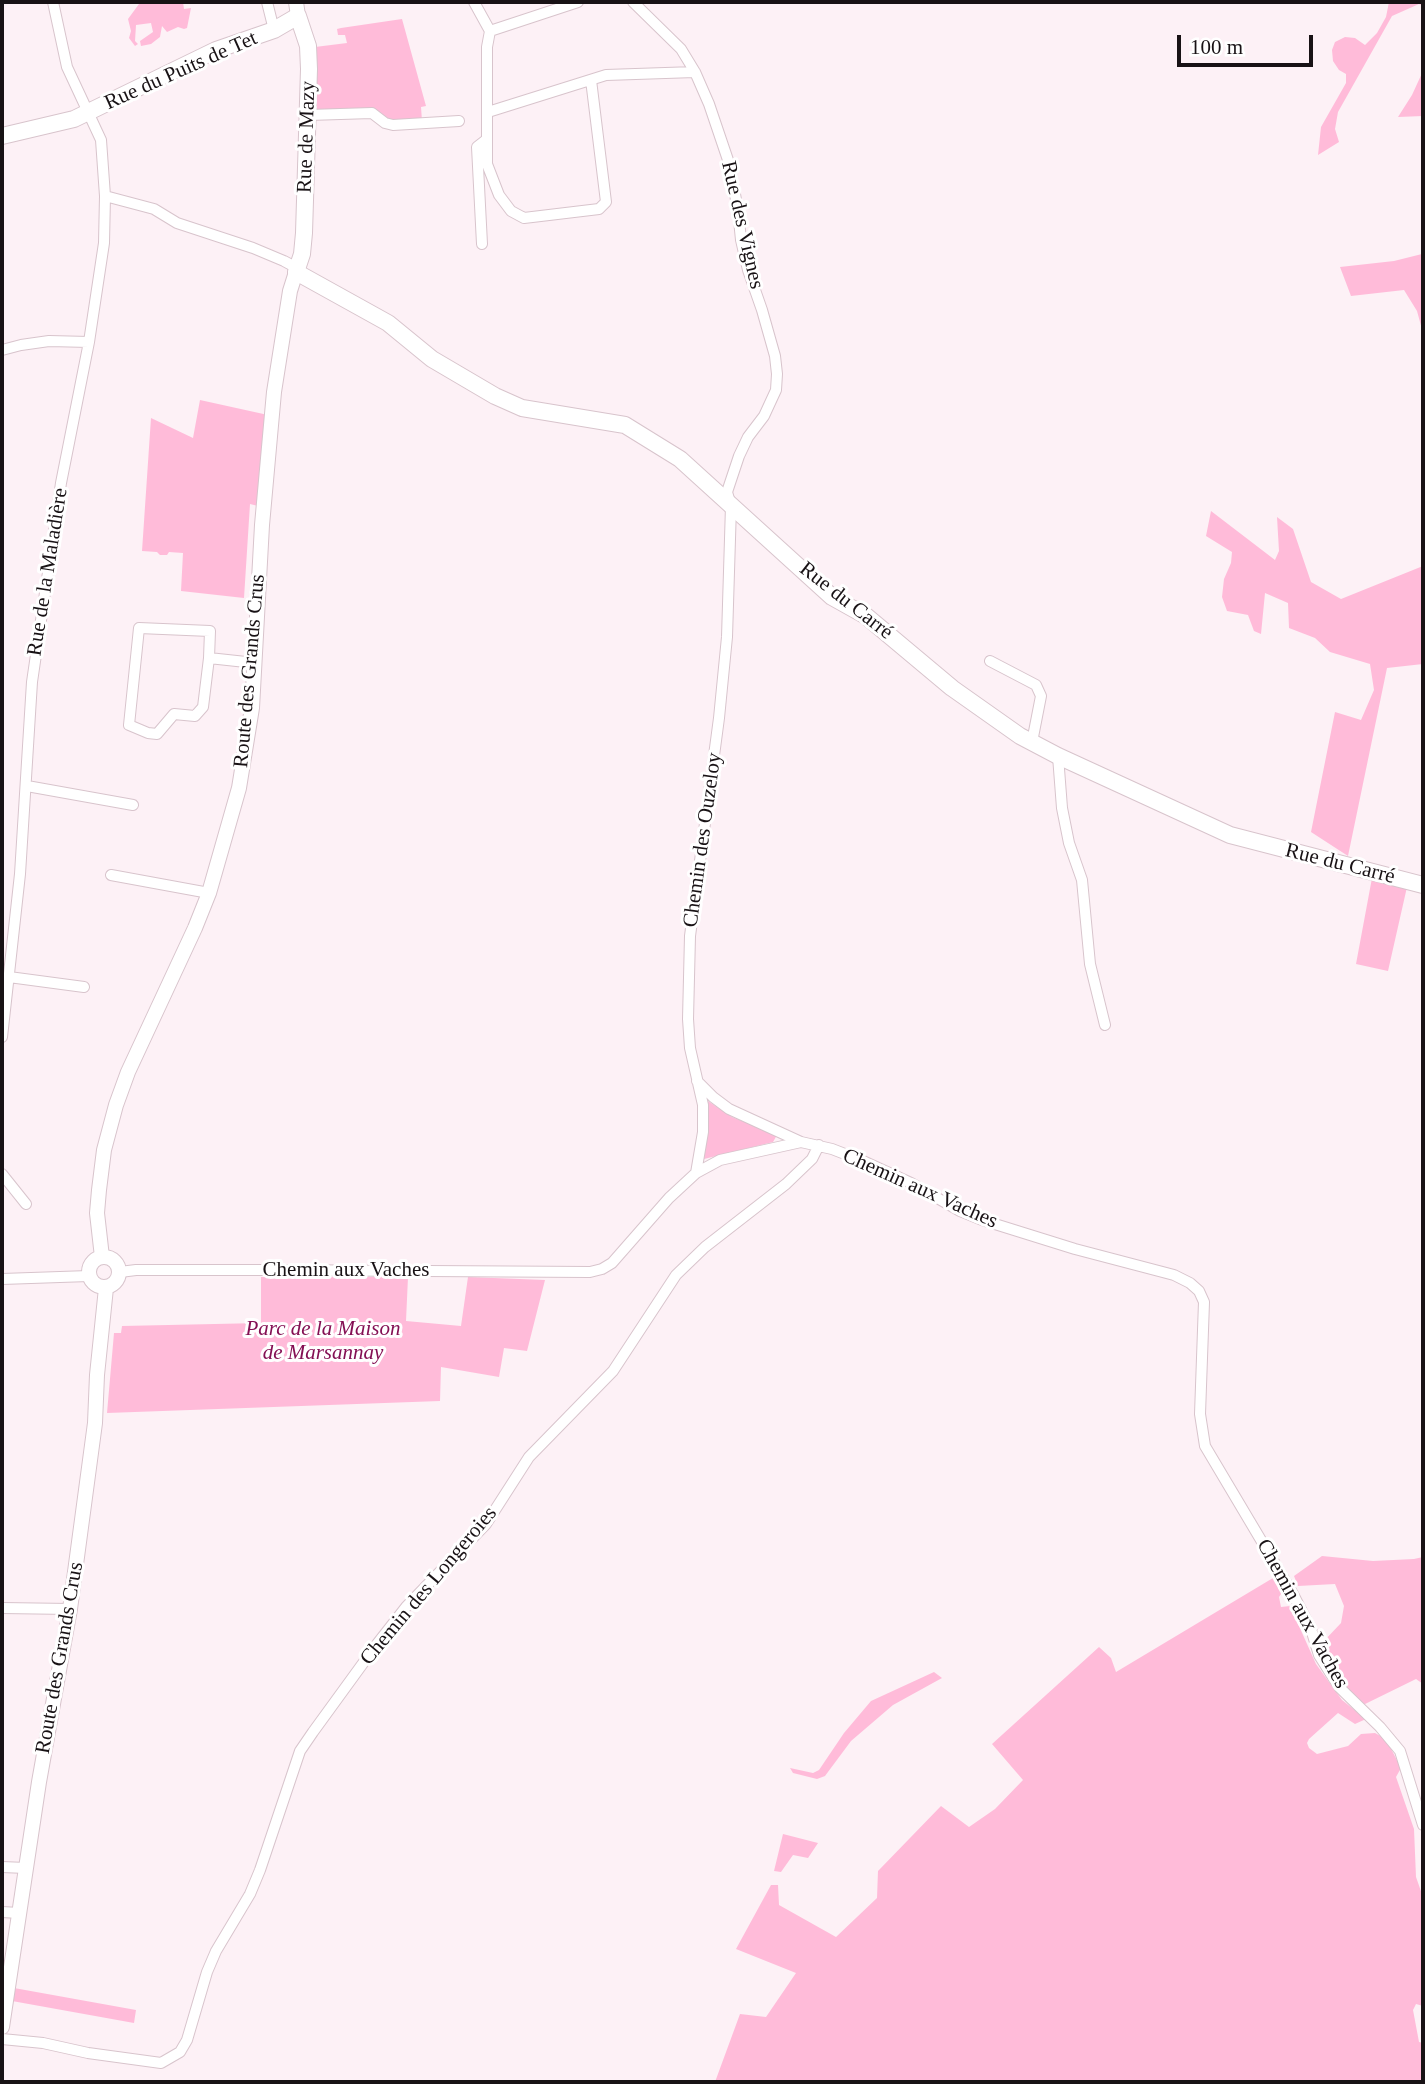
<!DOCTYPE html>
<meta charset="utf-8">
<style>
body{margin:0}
#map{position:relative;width:1425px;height:2084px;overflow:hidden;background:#fdf1f6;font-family:Georgia,serif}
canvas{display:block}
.frame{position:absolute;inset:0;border:4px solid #181215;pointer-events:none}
.scale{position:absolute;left:1177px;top:35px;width:136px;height:32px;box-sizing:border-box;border:4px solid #181215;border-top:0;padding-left:9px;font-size:21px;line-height:24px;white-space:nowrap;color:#181215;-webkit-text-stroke:5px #fff;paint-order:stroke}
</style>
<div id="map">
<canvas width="1425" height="2084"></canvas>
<div class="frame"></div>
<div class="scale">100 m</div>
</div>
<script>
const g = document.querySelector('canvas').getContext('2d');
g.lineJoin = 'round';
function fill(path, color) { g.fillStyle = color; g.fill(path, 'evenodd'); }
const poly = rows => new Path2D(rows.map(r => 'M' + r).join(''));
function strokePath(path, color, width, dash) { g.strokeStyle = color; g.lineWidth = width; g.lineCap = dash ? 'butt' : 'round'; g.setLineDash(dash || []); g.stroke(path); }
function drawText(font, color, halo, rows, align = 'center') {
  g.font = font + ' Georgia,serif'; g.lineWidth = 6; g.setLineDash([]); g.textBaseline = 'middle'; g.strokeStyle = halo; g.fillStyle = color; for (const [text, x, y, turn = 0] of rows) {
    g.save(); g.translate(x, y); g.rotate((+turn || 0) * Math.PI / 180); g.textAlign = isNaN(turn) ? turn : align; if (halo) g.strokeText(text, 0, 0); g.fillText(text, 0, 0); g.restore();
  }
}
const green = poly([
 [146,2,183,2,184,9,191,8,187,28,184,29,178,27,167,32,162,26,160,37,151,44,141,46,140,41,153,32,151,23,136,25,135,41,138,44,135,46,129,38,131,31,128,19,139,4],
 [1389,2,1423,2,1423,6,1419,4,1392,16,1338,112,1335,129,1339,142,1318,155,1321,127,1346,83,1346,74,1339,70,1333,61,1332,50,1335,42,1345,37,1355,38,1365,45,1377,33,1386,17],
 [402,19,426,106,421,107,422,121,388,121,373,111,314,113,315,47,347,43,345,35,338,35,337,29,341,28],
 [1423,71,1423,116,1398,117,1412,95],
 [1423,248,1423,333,1417,311,1404,290,1351,296,1340,267,1394,261,1422,254],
 [200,400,268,415,258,506,250,504,244,598,181,591,183,553,169,552,167,555,160,555,157,552,142,551,151,418,193,438],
 [1211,511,1275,560,1279,551,1277,517,1293,529,1311,582,1341,599,1423,566,1423,664,1387,668,1348,856,1311,832,1335,712,1361,720,1374,690,1370,664,1330,652,1315,638,1289,628,1288,603,1265,593,1261,634,1254,631,1248,615,1227,611,1222,597,1224,579,1231,563,1232,552,1206,536],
 [1372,878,1407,887,1388,971,1356,964],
 [708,1101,732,1117,777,1135,773,1142,704,1159],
 [261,1277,408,1277,406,1321,461,1326,468,1277,545,1280,527,1351,504,1348,499,1377,441,1367,440,1401,107,1413,114,1333,121,1333,122,1326,261,1323],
 [1322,1556,1373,1561,1414,1559,1423,1557,1423,1684,1416,1679,1361,1706,1347,1691,1329,1661,1323,1642,1341,1623,1344,1606,1335,1584,1298,1586,1294,1576],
 [1278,1575,1283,1591,1279,1597,1281,1607,1290,1606,1316,1664,1342,1700,1366,1719,1355,1724,1338,1713,1309,1739,1307,1743,1309,1748,1317,1754,1348,1746,1361,1734,1375,1733,1386,1739,1401,1768,1396,1777,1414,1829,1416,1877,1423,1897,1423,2006,1416,2004,1413,2010,1419,2042,1423,2043,1423,2082,715,2082,740,2014,766,2017,796,1973,736,1949,771,1885,778,1885,779,1905,836,1937,877,1898,878,1871,941,1806,969,1827,995,1809,1023,1780,992,1744,1099,1647,1111,1658,1116,1672],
 [934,1672,942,1678,893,1705,851,1741,825,1776,817,1779,793,1773,790,1768,813,1773,819,1770,844,1733,871,1701],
 [783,1834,818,1843,808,1858,793,1855,781,1872,774,1871],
 [14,1988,136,2010,134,2023,12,2001]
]);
const minor = poly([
 [267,2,274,30],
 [474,2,490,31],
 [578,2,490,31,487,47,487,164,499,195,511,211,524,218,599,209,606,202,591,80],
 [633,2,681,49,695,72,709,104,729,163,738,210,741,240,748,270,762,310,775,356,777,374,776,390,764,416,748,437,739,456,727,492,731,506,727,637,719,718,690,936,688,1019,690,1048,703,1105,703,1132,696,1173],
 [488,112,606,75,695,72],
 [309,115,372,113,385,123,393,125,459,121],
 [105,196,154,209,177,223,253,248,284,261,297,268],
 [482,244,477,147,486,140],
 [2,350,21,345,49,341,89,342],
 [209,658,203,707,195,716,174,714,157,734,148,733,129,725,139,628,210,631,209,658,255,663],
 [990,661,1036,685,1041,696,1032,742],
 [1058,756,1062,808,1069,843,1082,880,1090,964,1105,1025],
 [27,786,133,805],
 [111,875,209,893],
 [9,977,84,987],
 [2,1037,20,874,32,682,61,483,89,342,104,243,105,196,101,140,67,67,53,2],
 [697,1081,713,1097,729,1109,801,1142],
 [2,1174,26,1204],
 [120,1272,136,1270,264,1270,590,1272,602,1269,612,1263,669,1198,696,1173,720,1160,801,1142,832,1149,863,1161,911,1183,960,1211,982,1220,1075,1249,1174,1275,1190,1283,1199,1291,1204,1302,1200,1414,1205,1446,1293,1594,1311,1629,1319,1655,1331,1674,1340,1688,1380,1727,1400,1751,1423,1825],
 [2,1279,89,1276],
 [2,1608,70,1609],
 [2,1867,26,1868],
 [2,1912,19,1913],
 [2,2039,43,2043,88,2053,161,2063,180,2052,187,2040,207,1972,216,1951,250,1894,260,1870,300,1751,313,1732,377,1644,406,1607,486,1524,529,1457,613,1371,676,1275,705,1247,786,1184,812,1159,819,1145]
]);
const tertiary = poly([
 [296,2,298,16],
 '89 1272a15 15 0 1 1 30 0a15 15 0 1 1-30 0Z',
 [102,1257,97,1213,99,1190,104,1150,116,1105,128,1072,195,928,209,893,239,788,252,708,262,525,274,392,290,291,296,272],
 [2,2027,39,1782,70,1609,95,1423,97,1375,106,1288]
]);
const secondary = poly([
 [2,136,74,119,216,50,274,30,298,16,308,46,309,69,304,233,302,254,296,272,388,323,432,359,495,396,522,408,625,425,680,459,832,597,866,616,952,688,1020,736,1058,756,1230,835,1423,885]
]);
const streetNames = [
 ["Rue du Puits de Tet",181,71,-24],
 ["Rue de Mazy",307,137,-88],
 ["Rue des Vignes",742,225,77],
 ["Rue de la Maladière",48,572,-81],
 ["Rue du Carré",846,601,38],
 ["Route des Grands Crus",250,671,-85],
 ["Chemin des Ouzeloy",703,840,-82],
 ["Rue du Carré",1340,864,14],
 ["Chemin aux Vaches",920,1189,24],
 ["Chemin aux Vaches",346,1270],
 ["Chemin des Longeroies",429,1586,-50],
 ["Chemin aux Vaches",1302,1614,61],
 ["Route des Grands Crus",60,1658,-80]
];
const parkNames = [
 ["Parc de la Maison",323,1329],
 ["de Marsannay",323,1353]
];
fill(green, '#ffbbd9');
strokePath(minor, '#d8c4cc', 12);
strokePath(tertiary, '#d8c4cc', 16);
strokePath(secondary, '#d8c4cc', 18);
strokePath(minor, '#fff', 10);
strokePath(tertiary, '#fff', 14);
strokePath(secondary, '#fff', 16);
drawText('21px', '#181215', '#fff', streetNames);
drawText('italic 21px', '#841054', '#fff', parkNames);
</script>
